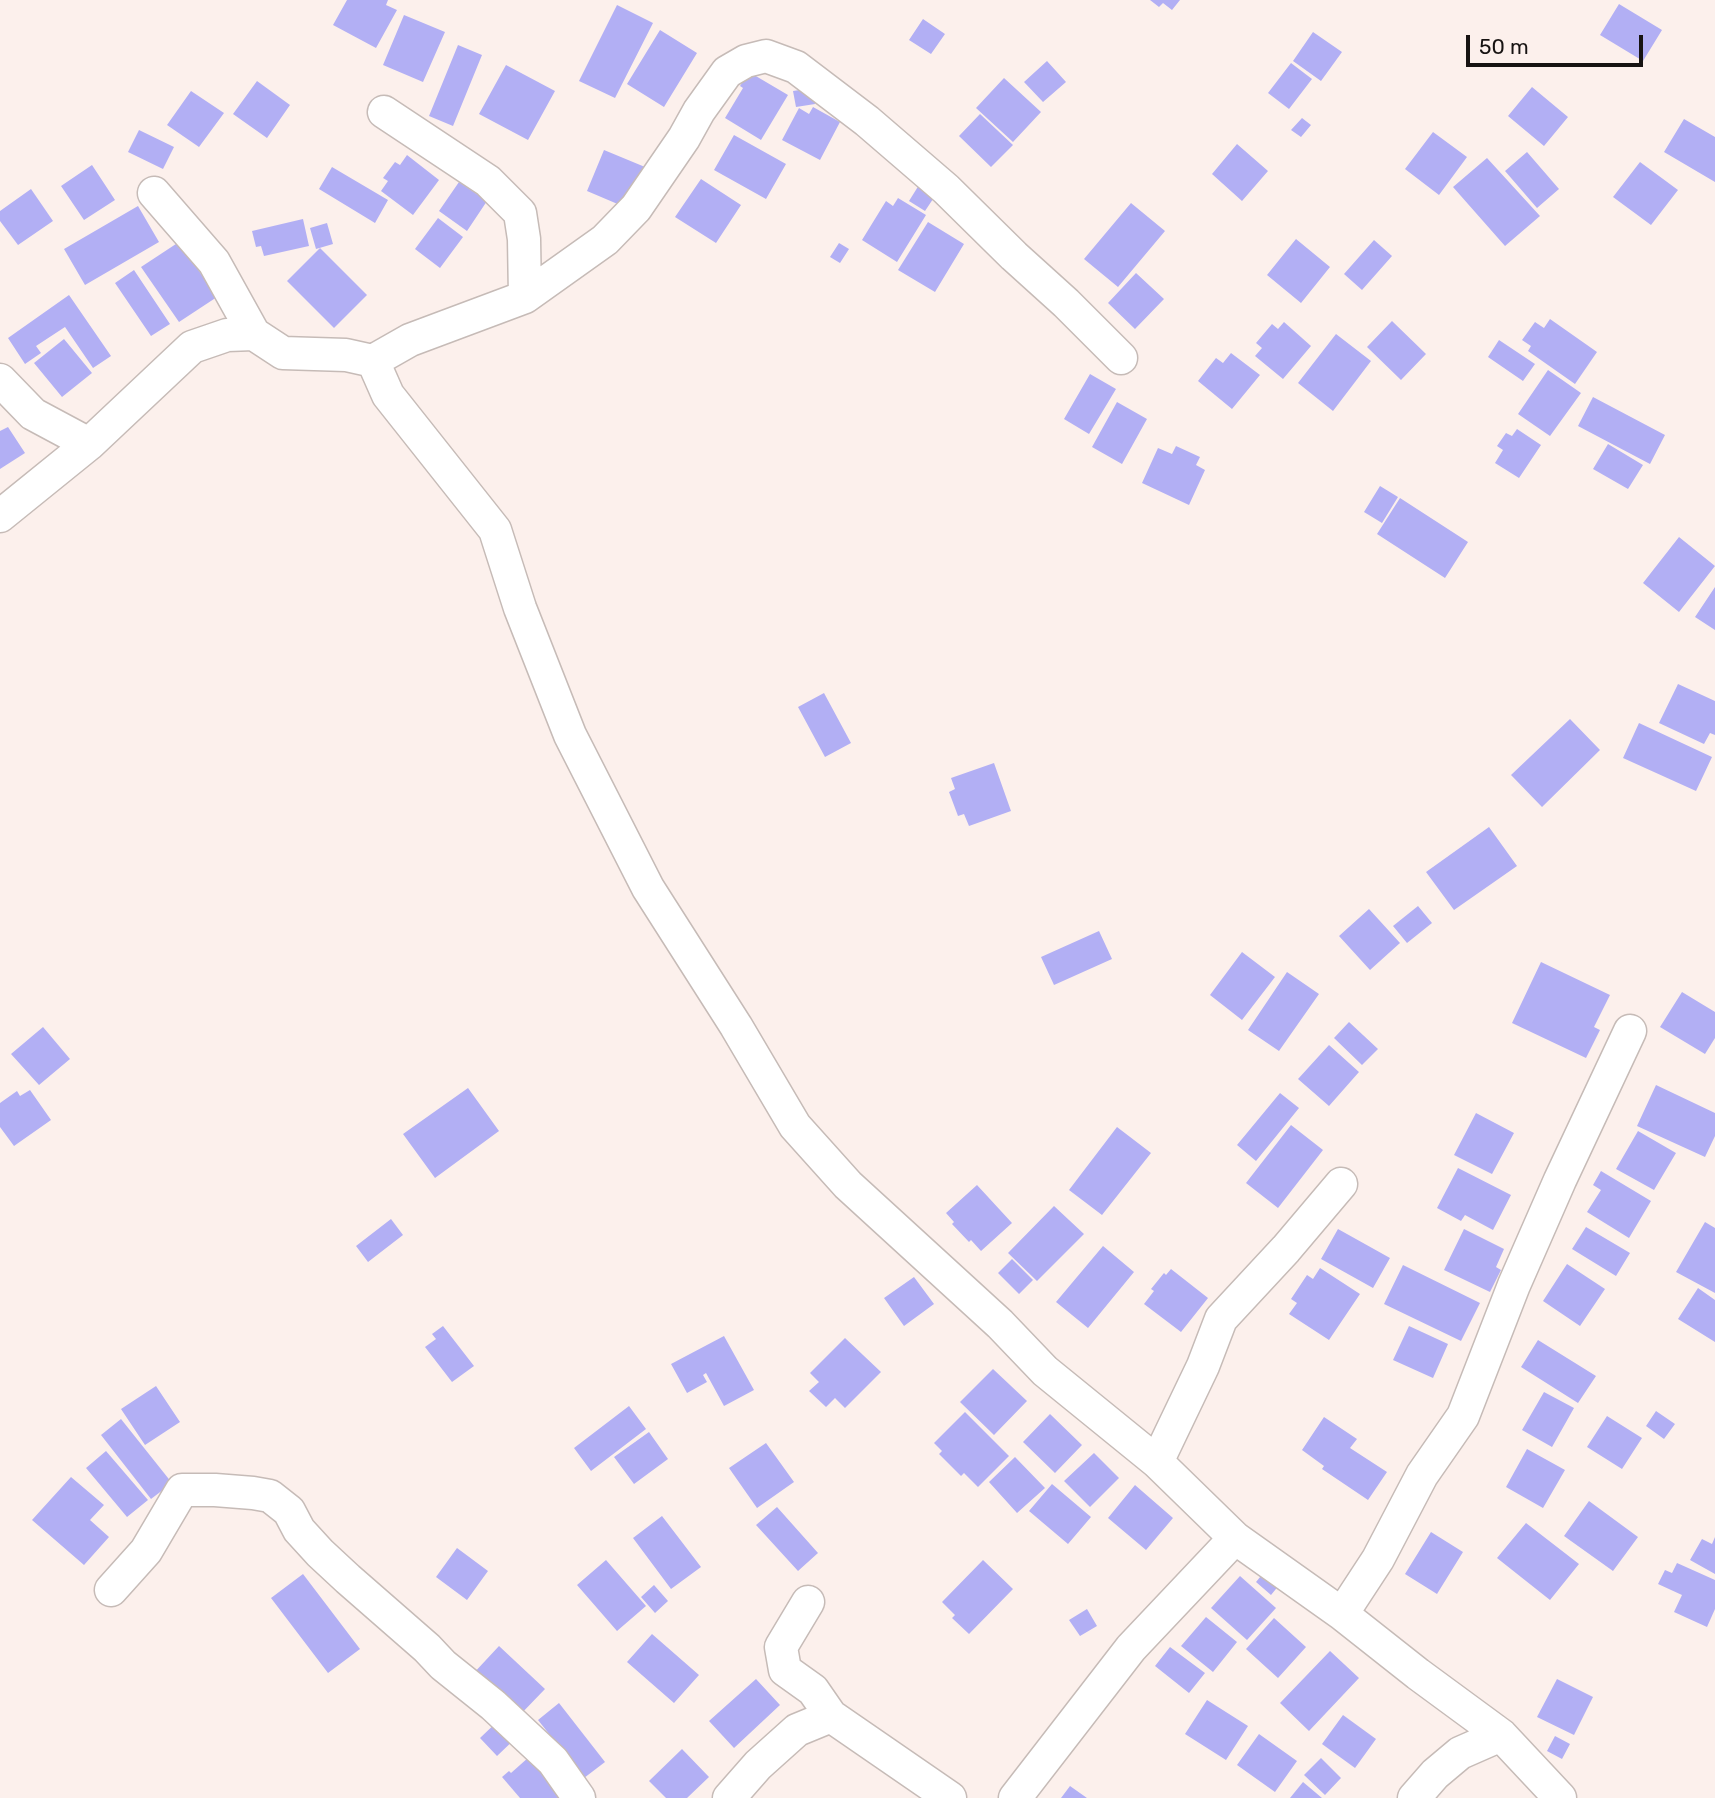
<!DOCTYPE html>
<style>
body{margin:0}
#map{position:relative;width:1715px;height:1798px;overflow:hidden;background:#fcf0ec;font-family:Rubik,sans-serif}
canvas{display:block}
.scale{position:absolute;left:1466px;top:35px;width:177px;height:32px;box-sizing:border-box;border:4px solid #171312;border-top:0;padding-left:9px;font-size:21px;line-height:24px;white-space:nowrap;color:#171312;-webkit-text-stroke:5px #fcf0ec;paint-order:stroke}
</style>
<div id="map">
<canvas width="1715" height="1798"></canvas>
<div class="scale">50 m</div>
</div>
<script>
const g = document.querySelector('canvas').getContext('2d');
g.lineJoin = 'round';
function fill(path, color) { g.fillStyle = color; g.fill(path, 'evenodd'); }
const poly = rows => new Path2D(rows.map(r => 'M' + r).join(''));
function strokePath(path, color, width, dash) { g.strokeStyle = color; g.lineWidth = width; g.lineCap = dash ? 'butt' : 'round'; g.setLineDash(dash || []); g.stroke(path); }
const building = poly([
 [347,0,388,0,386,5,397,10,376,48,333,25],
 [1150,0,1180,0,1172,10,1163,3,1159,7],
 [1619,4,1662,30,1643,61,1600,35],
 [617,5,653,23,615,98,579,81],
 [404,15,445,32,423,82,383,65],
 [923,19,945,34,931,54,909,40],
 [660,30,697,53,664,107,627,84],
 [1313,32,1342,52,1321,81,1293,61],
 [458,45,482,55,453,126,429,116],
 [1047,61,1066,82,1043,102,1024,82],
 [1291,63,1312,79,1289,109,1268,93],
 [506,65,555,91,528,140,479,114],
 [749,72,788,95,761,140,725,118,743,88,740,86],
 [1004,78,1041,112,1013,142,976,108],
 [257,81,290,105,267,138,233,114],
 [1532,87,1568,117,1544,146,1508,116],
 [813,88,815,104,796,107,793,91],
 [191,91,224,113,199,147,167,125],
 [813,107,840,122,820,160,782,140,799,108,809,114],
 [980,114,1013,145,991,167,959,136],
 [1302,118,1311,125,1301,137,1291,130],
 [1684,119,1715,137,1715,182,1664,152],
 [139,130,174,147,163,169,128,152],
 [1433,132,1467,157,1439,195,1405,169],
 [734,135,786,164,766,199,714,170],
 [1237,144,1268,171,1242,201,1212,174],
 [604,150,645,167,627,208,587,191],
 [1527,152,1559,189,1537,208,1505,171],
 [407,155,439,180,413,215,381,191,388,181,383,178,395,162,400,165],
 [1487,158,1540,216,1505,246,1453,187],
 [1640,162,1678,190,1651,225,1613,197],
 [92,165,115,200,84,220,61,186],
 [332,167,388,200,375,223,319,189],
 [701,179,741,205,716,243,675,217],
 [459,182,487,201,467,231,439,211],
 [919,185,935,196,925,211,909,201],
 [31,189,53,221,18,245,0,221,0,211],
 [898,198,926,215,897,262,862,240,886,201,893,206],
 [1131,203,1165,231,1118,287,1084,259],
 [138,206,159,242,85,285,64,249],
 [438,218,463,237,440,268,415,249],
 [303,219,309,246,264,256,261,246,256,247,252,231],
 [928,222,964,244,935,292,898,270],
 [327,223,333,244,316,249,310,228],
 [1296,239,1330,267,1301,303,1267,275],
 [1374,240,1392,256,1362,290,1344,274],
 [179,242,217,297,179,322,141,267],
 [839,243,849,249,840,263,830,257],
 [320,248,367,295,334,328,287,281],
 [134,270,170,324,151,336,115,283],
 [1136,273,1164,299,1135,329,1108,303],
 [69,295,111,356,93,368,65,327,36,346,41,353,25,364,8,338],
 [1550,319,1597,352,1575,384,1528,351,1531,346,1522,340,1535,322,1544,328],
 [1392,321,1426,354,1401,380,1367,347],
 [1284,322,1311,346,1283,379,1255,356,1262,348,1256,343,1272,324,1278,329],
 [1336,334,1371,361,1333,411,1298,383],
 [64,339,92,373,62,397,34,363],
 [1499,340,1535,364,1523,381,1488,357],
 [1231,353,1260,375,1232,409,1198,381,1216,358,1223,363],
 [1548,370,1581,393,1550,436,1518,414],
 [1090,374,1116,389,1089,434,1064,419],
 [1593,397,1665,435,1650,464,1578,426],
 [1117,402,1147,419,1122,464,1092,447],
 [8,427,25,453,0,469,0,431],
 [1517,429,1541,445,1519,478,1495,463,1503,450,1497,446,1506,433,1512,436],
 [1608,444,1643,465,1628,489,1593,469],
 [1176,446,1200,457,1196,465,1205,470,1189,505,1142,483,1158,448,1172,454],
 [1380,486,1398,497,1382,523,1364,512],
 [1400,498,1468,542,1445,578,1377,534],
 [1679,537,1715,566,1679,612,1643,583],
 [1715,587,1715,630,1695,617],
 [1678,684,1715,701,1715,735,1710,733,1704,744,1659,723],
 [824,693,851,743,825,757,798,707],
 [1570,719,1600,750,1542,807,1511,775],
 [1639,723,1712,757,1696,791,1623,758],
 [994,763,1011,811,969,826,964,814,958,816,949,792,955,789,951,778],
 [1489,827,1517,866,1454,910,1426,872],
 [1418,906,1432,923,1407,943,1393,926],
 [1369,909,1400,943,1370,970,1339,936],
 [1099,931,1112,959,1054,985,1041,957],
 [1242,952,1275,977,1242,1020,1210,995],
 [1541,962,1610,995,1594,1027,1600,1030,1586,1058,1512,1023],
 [1287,972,1319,994,1279,1051,1248,1030],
 [1682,992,1715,1012,1715,1038,1705,1054,1660,1027],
 [1349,1022,1378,1049,1362,1065,1334,1038],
 [43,1027,70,1059,39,1085,11,1054],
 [1329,1045,1359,1072,1329,1106,1298,1079],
 [1656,1085,1715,1113,1715,1136,1705,1157,1637,1126],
 [468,1088,499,1131,435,1178,403,1134],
 [30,1090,51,1120,14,1146,0,1127,0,1103,17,1091,20,1096],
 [1280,1093,1299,1108,1256,1161,1237,1145],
 [1476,1113,1514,1133,1492,1174,1454,1155],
 [1291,1125,1323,1150,1278,1208,1246,1183],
 [1117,1127,1151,1153,1102,1215,1069,1190],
 [1638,1131,1676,1153,1654,1190,1616,1169],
 [1458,1168,1511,1195,1493,1230,1465,1215,1461,1221,1437,1208],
 [1601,1171,1651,1201,1629,1238,1587,1212,1601,1190,1593,1185],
 [977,1185,1012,1223,981,1251,971,1240,969,1242,952,1224,954,1222,946,1213],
 [1054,1206,1084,1234,1037,1281,1008,1253],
 [391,1219,403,1235,368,1262,356,1246],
 [1705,1222,1715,1228,1715,1293,1676,1272],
 [1586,1227,1630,1253,1616,1276,1572,1249],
 [1338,1229,1390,1258,1373,1288,1321,1259],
 [1464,1229,1504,1249,1496,1267,1501,1270,1490,1292,1444,1270],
 [1103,1246,1134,1272,1088,1328,1056,1302],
 [1012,1259,1033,1280,1019,1294,998,1273],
 [1567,1264,1605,1289,1580,1326,1543,1301],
 [1403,1265,1480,1303,1461,1341,1384,1304],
 [1320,1268,1360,1294,1329,1340,1289,1314,1297,1303,1291,1299,1307,1275,1313,1279],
 [1171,1269,1208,1298,1181,1332,1144,1304,1154,1291,1151,1289,1164,1273,1166,1275],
 [914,1277,934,1304,904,1326,884,1298],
 [1698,1288,1715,1300,1715,1342,1678,1319],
 [443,1326,474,1366,452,1382,425,1347,436,1339,432,1334],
 [1409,1326,1448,1344,1433,1378,1393,1360],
 [724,1336,754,1390,724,1406,706,1373,703,1375,707,1382,687,1393,671,1364],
 [845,1338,881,1372,845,1408,835,1398,826,1407,809,1391,819,1382,810,1373],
 [1538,1340,1596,1376,1578,1403,1521,1367],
 [993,1369,1027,1401,994,1435,960,1402],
 [156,1386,180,1422,145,1445,121,1409],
 [1544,1392,1574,1408,1552,1447,1522,1430],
 [629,1406,646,1429,591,1471,574,1448],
 [1656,1411,1675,1424,1664,1439,1646,1426],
 [965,1412,1009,1456,978,1487,964,1473,961,1476,939,1454,942,1451,934,1443],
 [1050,1414,1082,1445,1055,1473,1023,1442],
 [1607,1416,1642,1438,1622,1469,1587,1447],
 [1324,1417,1357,1439,1350,1448,1387,1472,1368,1500,1322,1469,1324,1466,1302,1450],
 [121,1419,172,1483,151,1499,101,1435],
 [649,1432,668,1459,634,1484,614,1457],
 [766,1443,794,1482,757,1508,729,1468],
 [1527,1449,1565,1470,1543,1508,1506,1487],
 [106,1451,148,1500,127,1517,86,1468],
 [1094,1453,1119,1478,1090,1507,1064,1481],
 [1015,1457,1045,1488,1017,1513,989,1482],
 [71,1477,104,1505,90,1520,109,1537,84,1565,32,1520],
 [1052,1484,1091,1517,1068,1544,1029,1511],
 [1135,1485,1173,1518,1146,1550,1108,1518],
 [1589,1501,1638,1537,1613,1571,1564,1536],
 [777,1507,818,1553,798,1571,756,1525],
 [662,1516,701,1567,671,1589,633,1538],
 [1526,1523,1579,1564,1550,1600,1497,1558],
 [1431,1532,1463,1552,1437,1594,1405,1574],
 [1715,1537,1715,1574,1690,1560,1702,1539,1712,1544],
 [457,1548,488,1571,467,1600,436,1577],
 [606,1560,646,1606,617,1631,577,1585],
 [983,1560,1013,1589,969,1634,952,1618,955,1615,942,1602],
 [1677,1563,1715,1580,1715,1609,1707,1627,1674,1612,1682,1595,1658,1584,1665,1570,1672,1573],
 [1265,1571,1280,1584,1271,1595,1256,1582],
 [303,1574,360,1649,328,1673,271,1598],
 [1240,1576,1276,1608,1247,1640,1211,1608],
 [654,1585,668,1601,655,1613,641,1597],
 [1087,1609,1097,1626,1080,1636,1069,1620],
 [1206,1617,1237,1642,1213,1672,1181,1646],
 [1274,1618,1306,1647,1278,1678,1246,1649],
 [652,1634,699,1675,674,1703,627,1662],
 [499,1646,545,1689,518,1717,472,1675],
 [1170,1647,1205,1673,1189,1693,1155,1666],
 [1330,1651,1359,1678,1309,1731,1280,1703],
 [756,1679,780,1705,734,1748,709,1721],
 [1557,1679,1593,1697,1574,1735,1537,1717],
 [1207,1700,1248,1726,1226,1760,1185,1734],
 [559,1703,605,1762,584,1778,538,1720],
 [1343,1715,1376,1739,1355,1768,1322,1744],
 [501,1718,518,1736,497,1756,480,1738],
 [1259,1734,1297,1761,1275,1792,1237,1765],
 [1555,1736,1570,1744,1562,1759,1547,1751],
 [682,1749,709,1777,687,1798,666,1798,649,1781],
 [529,1757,565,1798,520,1798,502,1777,509,1771,511,1773],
 [1321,1758,1341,1778,1325,1795,1304,1775],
 [1303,1782,1322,1798,1290,1798],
 [1070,1786,1087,1798,1061,1798]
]);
const minor = poly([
 [384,112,488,181,520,213,524,239,525,297],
 [154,193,214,262,254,334,283,353,346,355,373,361,410,340,525,297,605,240,636,208,684,138,699,111,727,72,746,61,766,56,796,67,867,121,946,189,1014,256,1066,303,1121,358],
 [373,361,388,395,495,530,520,608,570,735,648,888,736,1026,795,1126,848,1185,1000,1324,1045,1371,1157,1462,1235,1538,1342,1614,1418,1674,1501,1735,1560,1798],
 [0,380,33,414,89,444],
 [0,516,89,444,192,347,227,335,254,334],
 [1157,1462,1203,1366,1221,1319,1286,1249,1341,1184],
 [111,1590,146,1551,182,1490,215,1490,253,1493,270,1496,289,1511,299,1530,320,1553,348,1579,427,1648,443,1665,493,1705,553,1761,579,1798],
 [808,1602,781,1647,785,1670,813,1690,831,1716,950,1798],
 [1342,1614,1378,1559,1422,1475,1463,1416,1514,1285,1560,1180,1630,1031],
 [729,1798,758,1765,797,1730,831,1716],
 [1015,1798,1131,1648,1235,1538],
 [1414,1798,1435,1774,1460,1753,1501,1735]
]);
fill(building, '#b2aff4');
strokePath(minor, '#c6bbb7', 35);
strokePath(minor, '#fff', 32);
</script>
